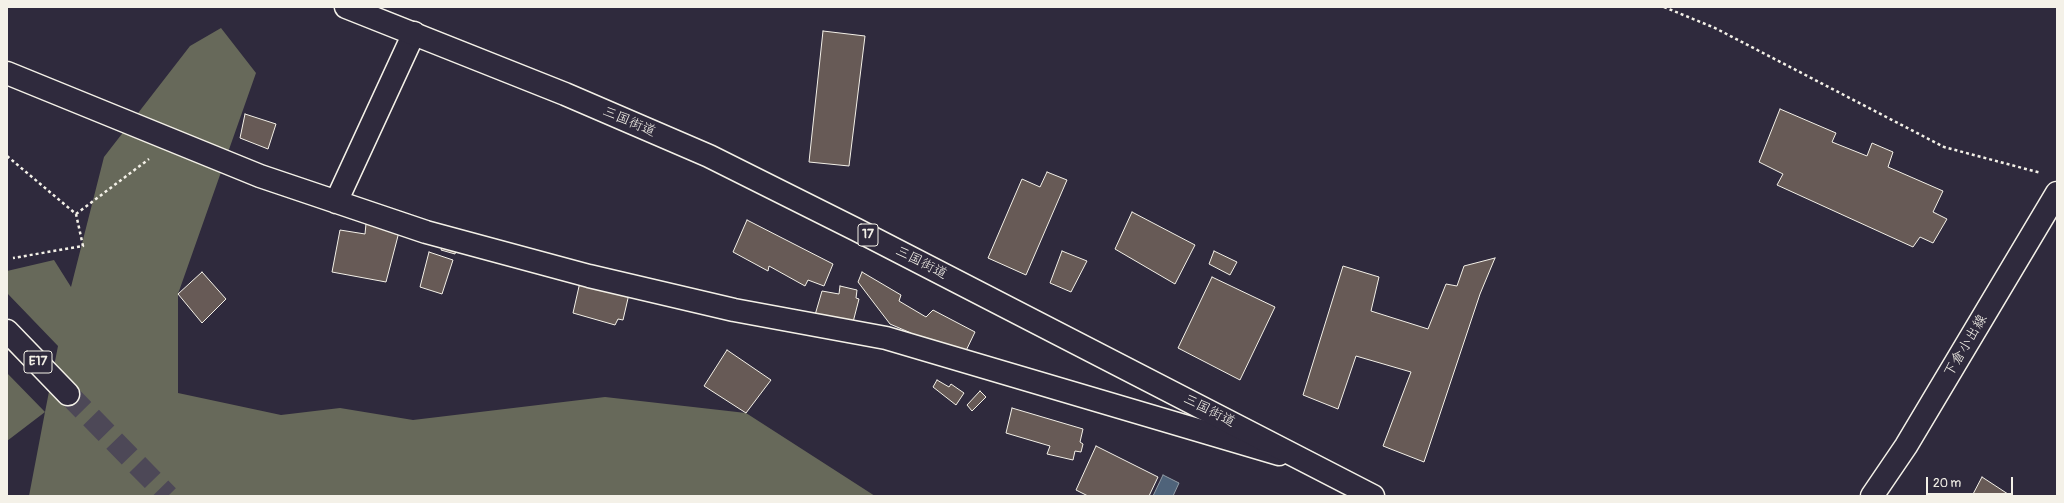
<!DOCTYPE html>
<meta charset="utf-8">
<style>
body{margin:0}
#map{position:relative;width:2064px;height:503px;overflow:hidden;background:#2f2a3d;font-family:Pangolin,sans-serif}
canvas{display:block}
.frame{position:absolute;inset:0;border:8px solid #f4f1e8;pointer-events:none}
.scale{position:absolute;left:1926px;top:477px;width:87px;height:18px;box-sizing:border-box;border:2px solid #f4f1e8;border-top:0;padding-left:5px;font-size:12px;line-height:14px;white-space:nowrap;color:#f4f1e8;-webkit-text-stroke:3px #2f2a3d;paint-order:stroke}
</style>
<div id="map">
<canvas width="2064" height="503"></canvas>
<div class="frame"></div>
<div class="scale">20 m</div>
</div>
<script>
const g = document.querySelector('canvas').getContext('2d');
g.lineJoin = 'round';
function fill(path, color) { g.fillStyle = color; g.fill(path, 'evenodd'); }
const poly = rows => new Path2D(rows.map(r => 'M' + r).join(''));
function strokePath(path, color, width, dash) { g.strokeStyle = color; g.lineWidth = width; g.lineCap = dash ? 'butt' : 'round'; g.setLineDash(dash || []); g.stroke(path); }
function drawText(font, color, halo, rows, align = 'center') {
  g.font = font + ' Pangolin,"Klee One",sans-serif'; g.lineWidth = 3.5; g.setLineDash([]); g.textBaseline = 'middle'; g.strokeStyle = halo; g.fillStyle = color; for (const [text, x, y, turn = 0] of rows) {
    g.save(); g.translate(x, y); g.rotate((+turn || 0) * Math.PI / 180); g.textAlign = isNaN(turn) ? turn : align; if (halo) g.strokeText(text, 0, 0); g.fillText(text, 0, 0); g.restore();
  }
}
const green = poly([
 [221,28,256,73,178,294,178,393,281,415,340,408,413,420,605,397,746,413,875,496,29,496,45,412,7,441,7,373,45,412,58,346,7,293,7,271,54,260,71,287,104,157,190,46]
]);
const water = poly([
 [1163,475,1179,483,1173,496,1153,496,1163,475]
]);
const building = poly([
 [823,31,865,36,849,166,809,162,823,31],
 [1780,109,1836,133,1832,142,1867,156,1872,143,1893,152,1888,167,1943,191,1933,212,1947,219,1933,243,1920,237,1913,247,1777,185,1783,174,1759,162,1780,109],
 [245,114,276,124,268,149,240,138,245,114],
 [1047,172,1067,180,1026,275,988,258,1022,179,1040,187,1047,172],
 [1132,212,1195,245,1175,284,1115,249,1132,212],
 [747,220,833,264,824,286,808,280,805,286,769,266,768,271,733,252,747,220],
 [366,224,399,232,386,282,332,272,340,230,365,234,366,224],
 [445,238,458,242,455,254,441,250,445,238],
 [1062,251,1087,261,1071,292,1050,283,1062,251],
 [1214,251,1237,262,1230,275,1209,264,1214,251],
 [429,252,453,260,442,294,420,287,429,252],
 [1495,258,1480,294,1424,462,1383,446,1411,372,1356,356,1338,409,1303,395,1343,266,1379,277,1371,311,1428,329,1446,284,1457,286,1464,266,1495,258],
 [202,272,226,299,202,323,178,294,202,272],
 [862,272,901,295,899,301,926,317,933,310,975,332,963,357,913,339,911,333,890,324,858,282,862,272],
 [1212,277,1275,307,1240,380,1178,348,1212,277],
 [580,282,629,294,623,320,618,319,615,325,573,313,580,282],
 [840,286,857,290,856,298,859,299,852,326,815,315,822,291,839,294,840,286],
 [727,350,771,380,746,413,704,386,727,350],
 [937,380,949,387,951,384,964,393,956,405,933,387,937,380],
 [980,391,986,397,972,411,967,405,980,391],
 [1012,408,1083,429,1080,442,1083,444,1081,452,1075,451,1073,460,1047,454,1050,446,1006,433,1012,408],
 [1096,446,1158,477,1149,496,1088,496,1076,490,1096,446],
 [1982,477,2011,496,1972,496,1982,477]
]);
const highwayTunnel = poly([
 [68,394,168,496]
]);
const path = poly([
 [1664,7,1715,28,1944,147,2041,173],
 [7,156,76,214,83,246,13,258],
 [76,214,149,159]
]);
const minor = poly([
 [7,73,260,176,426,232,589,276,734,310,886,338,1279,454],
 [336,202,414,33]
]);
const major = poly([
 [1872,496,1906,446,2057,193]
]);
const highway = poly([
 [346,7,565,94,709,156,857,230,1373,496],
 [7,331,68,394]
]);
const shields = [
 [868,235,20],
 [38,362,28]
];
const shieldNames = [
 ["17",868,235],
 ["E17",38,362]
];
const streetNames = [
 ["三国街道",629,122,23],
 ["三国街道",921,263,27],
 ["下倉小出線",1966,346,-59],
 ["三国街道",1209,411,27]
];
fill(green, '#67695a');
fill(water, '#4f637a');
strokePath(water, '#919ca6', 1);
fill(building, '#675a56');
strokePath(building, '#f4f1e8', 1);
strokePath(highwayTunnel, '#4d4857', 22, [22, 11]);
strokePath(minor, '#f4f1e8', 25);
strokePath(major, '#f4f1e8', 25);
strokePath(highway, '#f4f1e8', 25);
strokePath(path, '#f4f1e8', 2.5, [3, 3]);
strokePath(minor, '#2f2a3d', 22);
strokePath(major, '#2f2a3d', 22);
strokePath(highway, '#2f2a3d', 22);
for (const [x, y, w] of shields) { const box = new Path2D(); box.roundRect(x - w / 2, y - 11, w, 22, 3); g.fillStyle = '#2f2a3d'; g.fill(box); strokePath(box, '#f4f1e8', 1); }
drawText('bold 13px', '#f4f1e8', null, shieldNames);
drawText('14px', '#f4f1e8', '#2f2a3d', streetNames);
</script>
